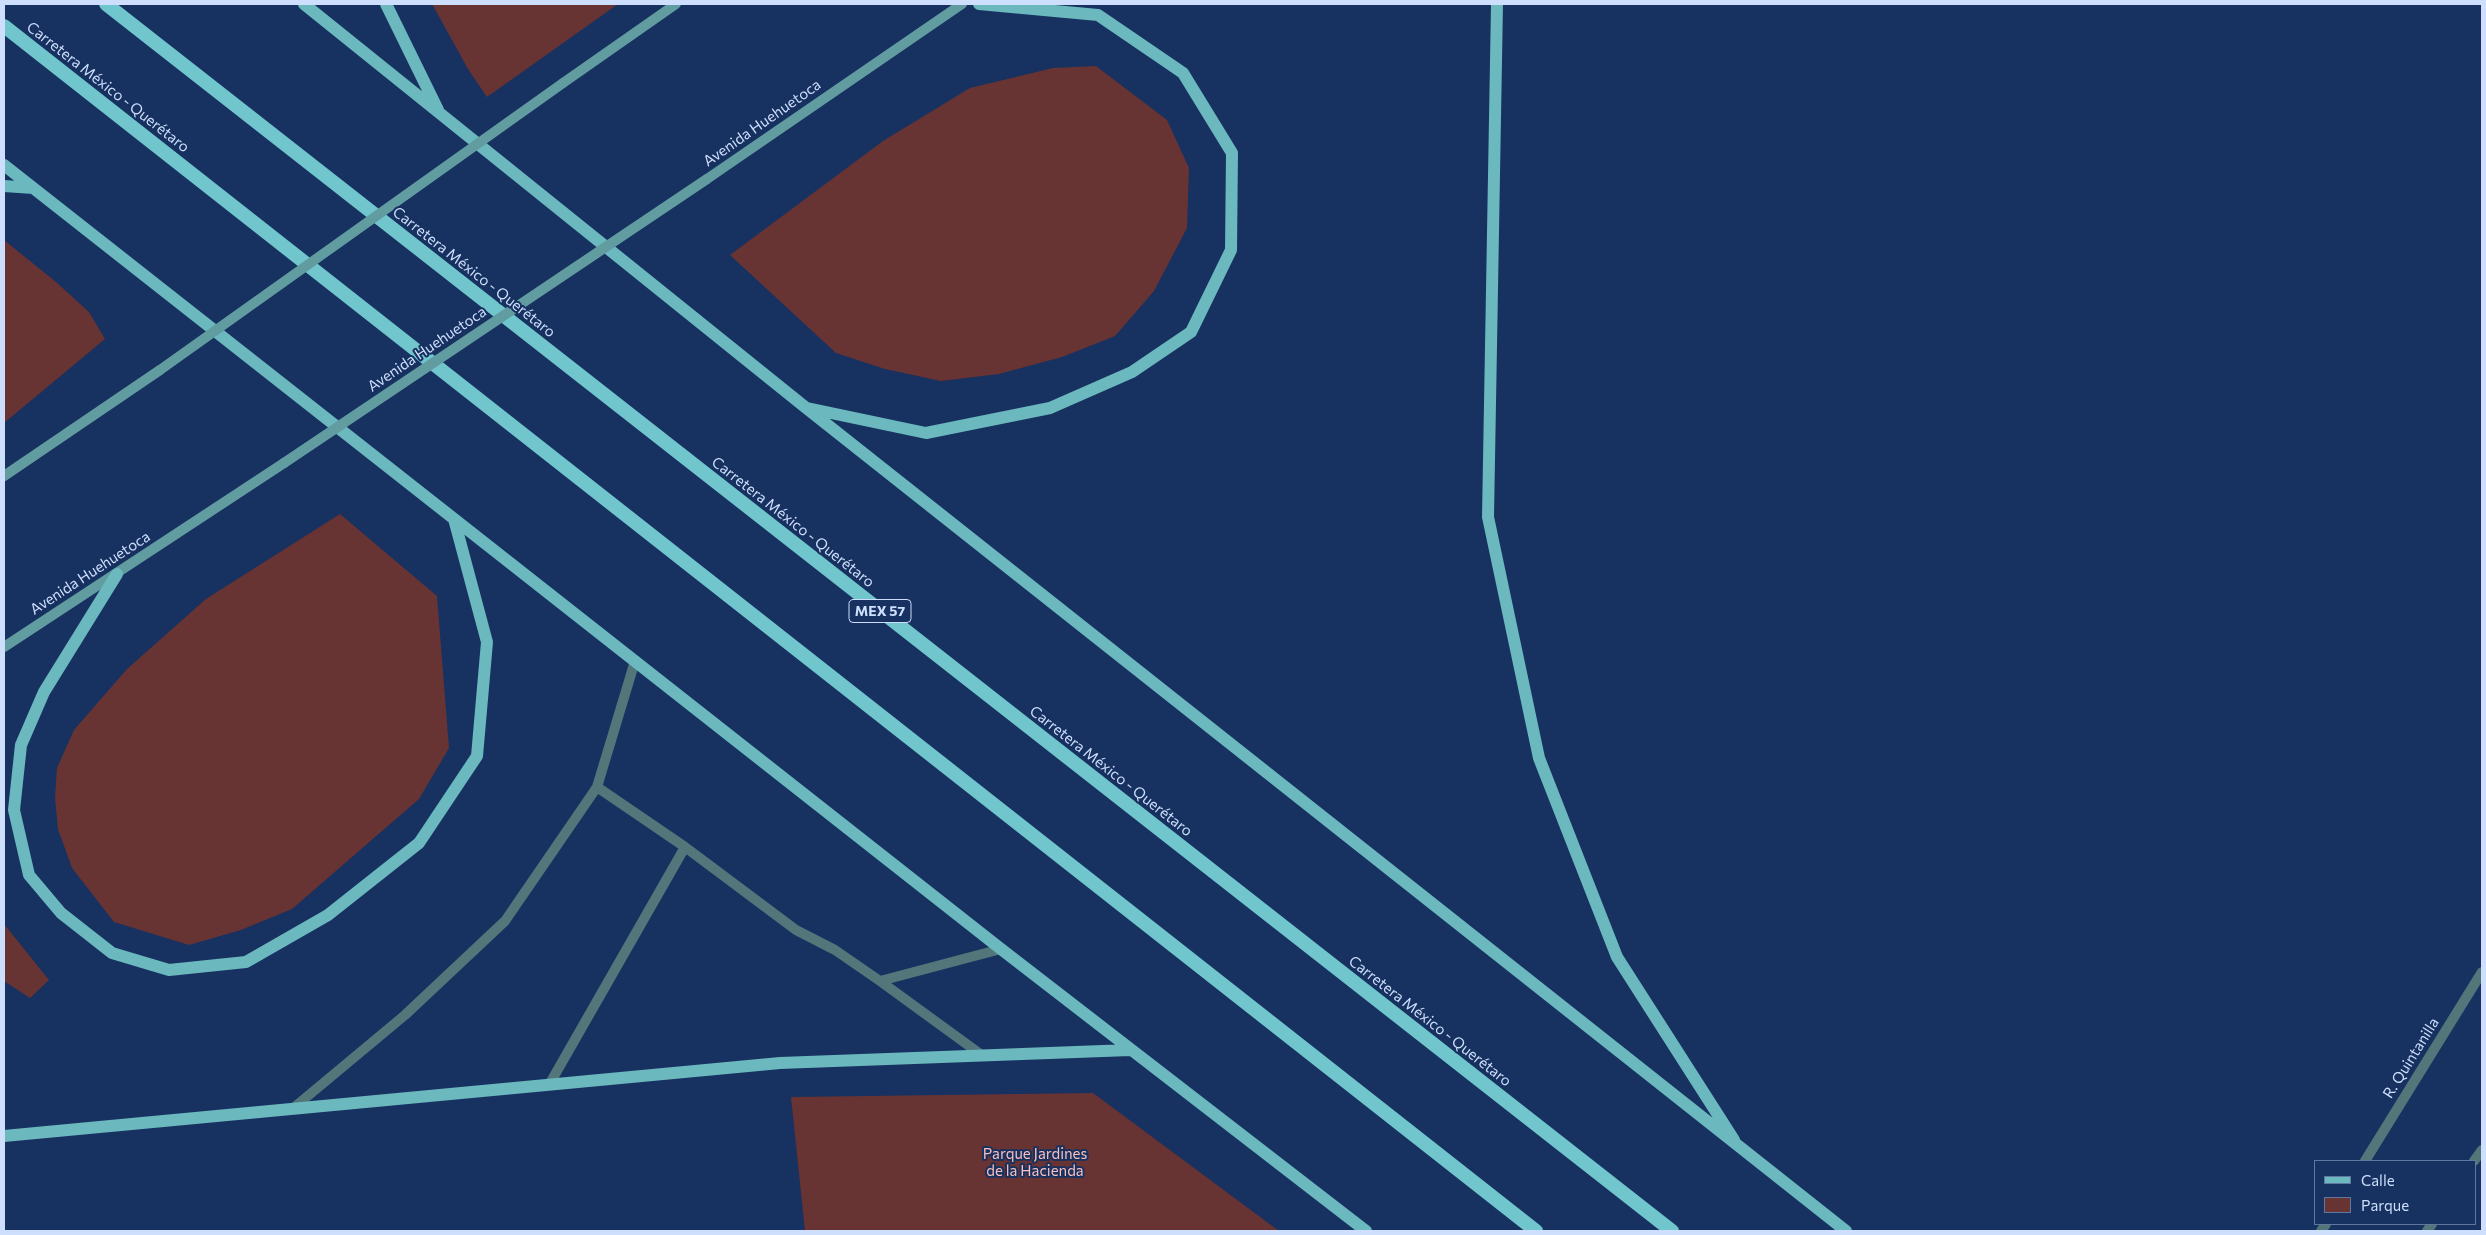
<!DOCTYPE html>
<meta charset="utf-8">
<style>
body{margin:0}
#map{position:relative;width:2486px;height:1235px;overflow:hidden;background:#173160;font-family:Commissioner,sans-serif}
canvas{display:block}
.frame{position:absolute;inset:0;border:5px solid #cedffd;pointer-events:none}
.legend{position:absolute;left:2314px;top:1160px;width:162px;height:65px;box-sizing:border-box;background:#173160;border:1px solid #60779f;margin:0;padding:6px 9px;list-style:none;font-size:15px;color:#cedffd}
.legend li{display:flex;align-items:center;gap:10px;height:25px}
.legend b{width:25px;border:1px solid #60779f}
</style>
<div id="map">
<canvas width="2486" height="1235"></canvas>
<div class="frame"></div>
<ul class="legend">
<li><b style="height:6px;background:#6bb8be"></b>Calle</li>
<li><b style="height:14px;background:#683333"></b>Parque</li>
</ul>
</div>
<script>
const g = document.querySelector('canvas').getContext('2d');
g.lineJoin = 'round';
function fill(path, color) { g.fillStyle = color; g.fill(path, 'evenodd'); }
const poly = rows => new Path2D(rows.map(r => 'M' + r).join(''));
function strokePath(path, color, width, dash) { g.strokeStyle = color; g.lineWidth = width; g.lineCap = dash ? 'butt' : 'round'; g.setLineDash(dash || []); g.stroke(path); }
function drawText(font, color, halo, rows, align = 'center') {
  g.font = font + ' Commissioner,sans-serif'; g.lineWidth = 4; g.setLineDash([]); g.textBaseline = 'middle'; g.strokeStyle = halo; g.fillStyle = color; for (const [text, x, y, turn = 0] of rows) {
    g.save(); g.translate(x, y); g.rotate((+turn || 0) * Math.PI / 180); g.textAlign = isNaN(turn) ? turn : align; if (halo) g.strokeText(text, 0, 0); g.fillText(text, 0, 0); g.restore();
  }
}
const green = poly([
 [432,4,618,4,487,97,468,69],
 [1096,66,1167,120,1189,168,1187,228,1154,291,1115,336,1062,357,999,374,941,381,885,369,836,353,730,255,883,141,970,88,1053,68],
 [4,240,56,282,89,312,105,339,4,423],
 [340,514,437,596,449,748,419,799,292,909,241,930,189,945,114,922,72,868,58,829,55,798,57,768,74,730,127,669,206,599],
 [4,924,49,980,30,998,4,981],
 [1093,1093,1279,1231,805,1231,791,1097]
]);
const service = poly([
 [597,787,685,847],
 [880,981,983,1056],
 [549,1085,685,847,796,930,835,950,880,981,1001,949],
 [291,1110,405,1015,505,921,597,787,635,661],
 [2474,1161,2482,1150],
 [2427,1231,2432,1224]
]);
const minor = poly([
 [2365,1161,2482,972],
 [2321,1231,2326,1224]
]);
const secondary = poly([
 [563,83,676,4],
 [707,179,962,4],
 [4,476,160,370],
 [4,647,284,463]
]);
const primary = poly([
 [304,4,805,407,1846,1231],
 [386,4,438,110],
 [1497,4,1488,517,1539,758,1617,957,1734,1140],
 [4,165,1001,949,1366,1231],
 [4,186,33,188],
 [807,408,926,433,1050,408,1132,372,1191,332,1231,250,1232,153,1183,73,1098,15,979,4],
 [117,574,44,692,21,745,14,810,29,875,61,913,112,953,169,970,246,962,328,915,419,843,477,756,487,642,454,519],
 [4,1136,780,1063,1130,1050]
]);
const trunk = poly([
 [106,4,1672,1231],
 [4,26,1536,1231]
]);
const secondaryBridge = poly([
 [160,370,563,83],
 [284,463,707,179]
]);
const shields = [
 [880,611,62]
];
const shieldNames = [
 ["MEX 57",880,611]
];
const streetNames = [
 ["Carretera México - Querétaro",108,87,38],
 ["Avenida Huehuetoca",762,123,-35],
 ["Carretera México - Querétaro",474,272,38],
 ["Avenida Huehuetoca",427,349,-34],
 ["Carretera México - Querétaro",793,522,38],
 ["Avenida Huehuetoca",90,573,-33],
 ["Carretera México - Querétaro",1111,771,38],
 ["Carretera México - Querétaro",1430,1021,38],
 ["R. Quintanilla",2411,1058,-58]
];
const parkNames = [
 ["Parque Jardines",1035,1154],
 ["de la Hacienda",1035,1171]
];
fill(green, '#683333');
strokePath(service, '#527679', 10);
strokePath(minor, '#527679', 10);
strokePath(secondary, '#619ca0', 10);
strokePath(primary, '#6bb8be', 12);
strokePath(trunk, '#70c6cc', 14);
strokePath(secondaryBridge, '#619ca0', 10);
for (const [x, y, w] of shields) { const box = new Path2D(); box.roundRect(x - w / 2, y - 11.5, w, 23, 4); g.fillStyle = '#173160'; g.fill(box); strokePath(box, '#cedffd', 1); }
drawText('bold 14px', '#cedffd', null, shieldNames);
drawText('15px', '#cedffd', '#173160', streetNames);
drawText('15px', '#fdbfbc', '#173160', parkNames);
</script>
